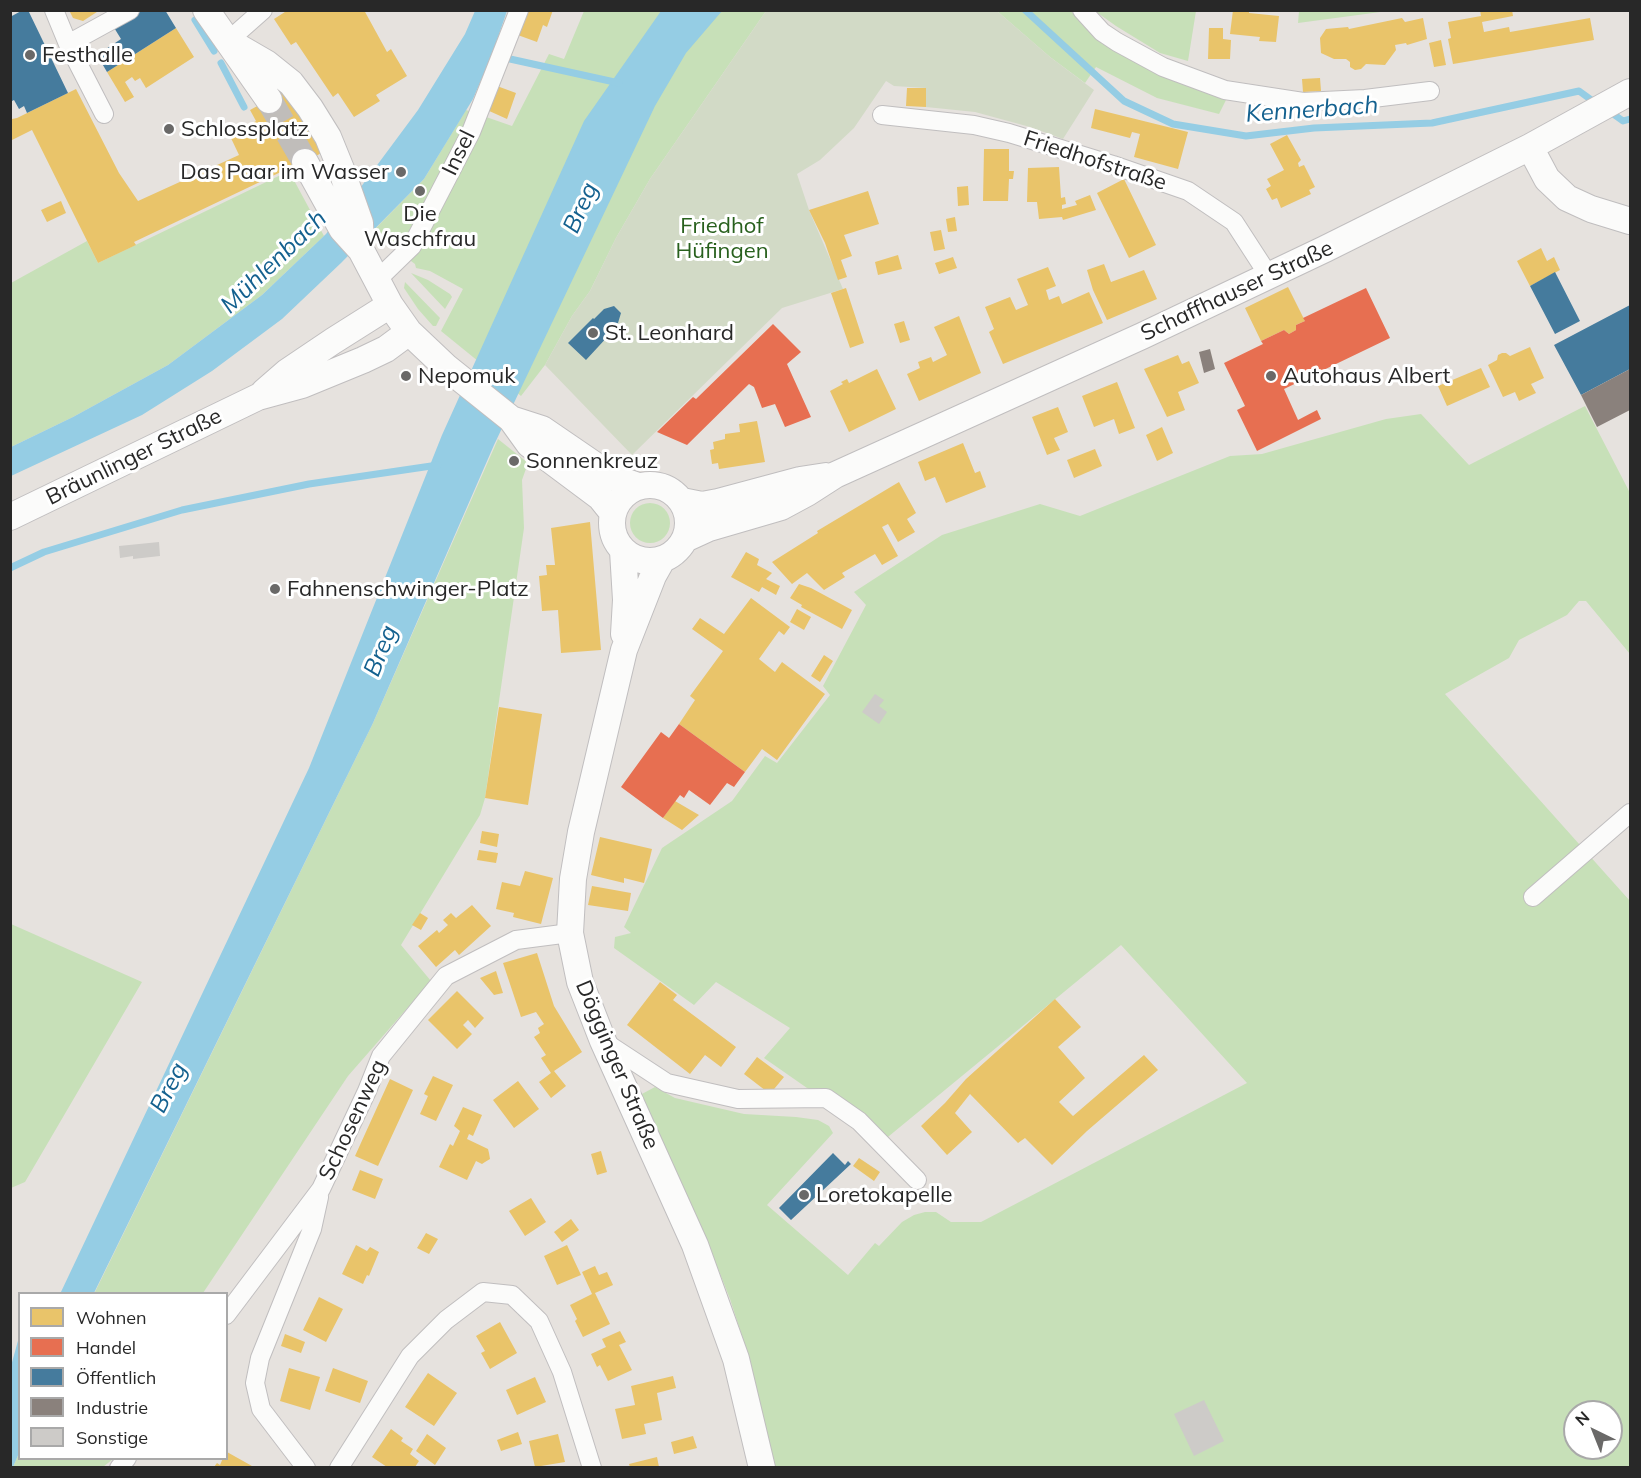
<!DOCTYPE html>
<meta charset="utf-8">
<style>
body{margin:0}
#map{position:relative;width:1641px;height:1478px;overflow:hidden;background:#e6e2de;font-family:Mulish,sans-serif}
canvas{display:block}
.frame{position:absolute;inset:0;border:12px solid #282828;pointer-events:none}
.legend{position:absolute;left:18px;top:1292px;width:210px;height:168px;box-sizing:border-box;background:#fff;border:2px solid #a9a9a9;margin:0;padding:8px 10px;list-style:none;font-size:18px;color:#282828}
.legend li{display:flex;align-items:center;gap:12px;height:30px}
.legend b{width:30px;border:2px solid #a9a9a9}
.north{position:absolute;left:1563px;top:1400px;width:60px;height:60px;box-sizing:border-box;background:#fff;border:2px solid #a9a9a9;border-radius:50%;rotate:317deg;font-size:16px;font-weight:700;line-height:24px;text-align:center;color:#282828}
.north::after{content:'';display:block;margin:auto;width:21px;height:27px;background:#6a6968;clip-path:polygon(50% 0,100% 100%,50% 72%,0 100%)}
</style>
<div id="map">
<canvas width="1641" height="1478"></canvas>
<div class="frame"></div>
<ul class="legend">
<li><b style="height:16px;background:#e9c46a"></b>Wohnen</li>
<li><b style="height:16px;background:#e76f51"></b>Handel</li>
<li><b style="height:16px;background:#457b9d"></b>Öffentlich</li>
<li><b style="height:16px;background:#8a817c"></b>Industrie</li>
<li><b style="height:16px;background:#cdcbc8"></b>Sonstige</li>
</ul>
<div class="north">N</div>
</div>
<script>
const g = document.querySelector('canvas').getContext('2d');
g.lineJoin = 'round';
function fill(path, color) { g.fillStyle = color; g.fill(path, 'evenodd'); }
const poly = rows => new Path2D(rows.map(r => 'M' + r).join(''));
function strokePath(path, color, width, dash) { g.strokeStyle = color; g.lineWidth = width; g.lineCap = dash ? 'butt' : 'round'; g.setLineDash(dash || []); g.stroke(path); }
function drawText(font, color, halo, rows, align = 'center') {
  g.font = font + ' Mulish,sans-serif'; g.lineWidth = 6; g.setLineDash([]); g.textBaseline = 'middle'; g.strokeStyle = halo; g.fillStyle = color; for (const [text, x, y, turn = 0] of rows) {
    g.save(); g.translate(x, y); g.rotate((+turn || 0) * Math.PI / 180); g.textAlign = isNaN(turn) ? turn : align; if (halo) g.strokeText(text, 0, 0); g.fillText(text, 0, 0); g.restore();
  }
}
const green = poly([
 [584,11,766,11,650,179,616,238,590,291,572,316,545,365,521,396,441,331,463,289,430,271,416,268,415,264,399,252,376,228,424,179,466,110,512,126,549,54,564,59],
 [997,11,1071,11,1091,32,1227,98,1219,114,1157,98,1096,67,1085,83,1050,57],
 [1095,11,1196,11,1188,61,1160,53,1116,26],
 [1299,11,1299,10,1388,11,1298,23],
 [289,171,324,236,262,295,168,365,73,417,11,447,11,283,87,241,98,263],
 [411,273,428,280,450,294,452,297,445,309],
 [405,282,440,318,436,326,433,326,418,309,404,288],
 [1585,406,1630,493,1630,654,1586,601,1579,601,1567,615,1519,640,1509,658,1445,694,1630,901,1630,1467,774,1467,750,1361,730,1299,707,1241,640,1095,655,1087,675,1098,744,1114,796,1117,818,1120,829,1126,833,1133,767,1205,848,1275,875,1243,879,1246,902,1222,914,1215,925,1212,936,1212,951,1222,981,1222,1247,1083,1121,945,883,1141,764,1058,790,1028,716,982,694,1005,614,948,615,937,631,933,624,927,662,848,732,801,765,756,777,763,830,695,823,686,866,605,854,592,942,535,1040,504,1080,516,1230,456,1262,454,1386,419,1421,414,1469,465],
 [1575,1412,1611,1412,1611,1448,1575,1448],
 [498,439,528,463,522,480,524,528,485,798,480,815,401,945,431,981,348,1076,203,1293,94,1294,373,723],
 '630 523a20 20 0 1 1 40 0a20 20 0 1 1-40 0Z',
 [11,924,142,982,25,1182,11,1188],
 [19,1453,20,1458,113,1459,103,1467,13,1467]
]);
const cemetery = poly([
 [766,11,997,11,1050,57,1094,90,1063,139,1030,127,975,112,926,107,926,88,894,86,886,81,854,128,820,160,797,174,809,210,843,289,782,308,632,455,545,365,572,316,590,291,616,238,650,179]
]);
const water = poly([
 [475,11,507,11,492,55,473,99,424,179,341,263,282,319,212,371,142,415,11,476,11,447,73,417,168,365,262,295,326,234,418,110,465,34],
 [661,11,722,11,686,53,655,106,494,445,373,723,94,1293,60,1294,309,768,442,435,584,121],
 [19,1337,19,1453,13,1467,11,1467,11,1366]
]);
const homes = poly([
 [69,10,100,10,83,21,73,18],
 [288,10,364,10,387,52,391,49,407,76,376,95,380,101,354,117,338,93,333,97,296,42,291,45,274,19],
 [524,10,553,10,547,27,543,25,537,42,515,34],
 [1233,10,1249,10,1249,13,1279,16,1276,42,1259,41,1260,37,1230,34],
 [1480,10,1512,10,1513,16,1482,22,1484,32,1509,27,1510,32,1590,18,1594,40,1453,64,1448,39,1451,38,1448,22,1481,16],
 [1402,18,1405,22,1423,18,1427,39,1407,45,1406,43,1395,45,1396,50,1385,65,1366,64,1361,69,1355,70,1350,67,1350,62,1346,59,1334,59,1321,53,1320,38,1326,29,1348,27,1349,29],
 [176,28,194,57,146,88,140,78,135,81,132,77,125,82,134,97,125,102,107,72],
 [1209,28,1223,28,1223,39,1231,40,1230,59,1208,59],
 [1441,40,1446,65,1434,67,1429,43],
 [1320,78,1321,91,1303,92,1302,79],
 [497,86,516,93,507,119,487,110],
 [907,88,926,88,926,107,906,106],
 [76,89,119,173,138,201,239,155,230,136,256,121,250,110,287,90,323,152,286,173,285,170,134,242,136,245,98,263,32,130,10,141,10,115,12,119,17,118],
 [1095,109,1188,132,1178,169,1134,157,1140,134,1132,132,1130,138,1091,128],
 [1287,135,1301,160,1298,163,1299,167,1304,165,1315,187,1309,190,1311,194,1281,208,1277,198,1272,200,1266,189,1271,186,1267,179,1284,170,1270,144],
 [984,149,1009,149,1009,171,1014,171,1013,179,1009,179,1008,201,983,201],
 [1059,167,1061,198,1065,197,1066,204,1062,205,1062,209,1077,205,1075,201,1090,195,1096,210,1063,220,1062,217,1039,219,1037,202,1027,202,1028,168],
 [1124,179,1156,245,1129,258,1097,193],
 [968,186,969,205,958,206,957,187],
 [868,191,879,224,844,235,852,256,841,260,847,277,838,280,825,243,809,210],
 [61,201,66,213,47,222,41,210],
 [955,217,957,231,948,232,946,219],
 [941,230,945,249,934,251,930,232],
 [1541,248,1547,261,1554,257,1560,270,1530,286,1517,261],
 [898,255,902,269,878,275,875,262],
 [953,257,957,268,939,274,935,263],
 [1104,264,1111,282,1144,270,1157,299,1107,320,1093,290,1087,270],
 [1048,267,1056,286,1046,290,1049,300,1059,296,1062,304,1089,292,1103,323,1003,364,989,332,994,329,985,307,1010,297,1016,310,1028,305,1017,279],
 [1288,287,1305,321,1296,325,1296,330,1289,334,1284,330,1261,341,1245,308],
 [846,288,864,343,850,348,831,293],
 [959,316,981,373,919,401,907,374,920,368,918,362,931,357,933,362,947,355,934,327],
 [904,321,910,340,900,343,894,324],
 [1530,347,1544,378,1531,384,1536,393,1519,401,1515,392,1503,397,1488,365,1497,360,1498,355,1502,353,1506,353,1510,356],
 [1178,355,1182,364,1189,361,1199,383,1178,392,1185,410,1167,417,1144,369],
 [1481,368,1490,387,1447,406,1438,386],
 [877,369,896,409,849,432,830,391,843,384,841,382,847,379,849,383],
 [1117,382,1135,428,1119,434,1114,419,1094,427,1082,396],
 [1058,407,1068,432,1054,438,1060,450,1047,455,1032,417],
 [757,421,765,462,719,469,718,463,712,464,710,450,714,449,713,442,725,439,725,434,740,432,739,424],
 [1162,427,1173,453,1157,461,1146,435],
 [963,443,975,473,980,471,986,487,946,503,935,477,925,481,918,462],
 [1095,449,1102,466,1074,478,1067,460],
 [899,482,916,513,907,519,915,532,898,542,888,524,882,527,898,556,882,565,875,554,842,573,845,577,824,590,807,573,792,584,772,562,818,533,817,531],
 [590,522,601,650,561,653,558,610,542,611,539,576,547,575,546,565,555,565,551,528],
 [746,552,759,559,757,565,772,573,766,579,780,586,776,595,762,587,759,592,731,577],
 [799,584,811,588,852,610,842,629,801,607,802,605,790,598],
 [751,598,790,627,784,635,779,631,759,659,775,672,782,662,825,694,777,760,762,749,745,772,679,724,695,700,690,696,723,651,692,629,700,618,724,634],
 [797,609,811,617,804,630,790,622],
 [824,655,833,661,820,682,811,676],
 [499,707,542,714,528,805,485,798],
 [675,801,699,815,682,830,663,818],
 [482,831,499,834,497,847,480,843],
 [600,837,652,849,644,883,624,878,624,883,591,875],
 [479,850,498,853,496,863,477,860],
 [525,871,553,878,541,924,513,917,514,913,496,909,502,882,520,886],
 [592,886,631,893,628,911,588,905],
 [472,905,491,926,459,955,455,950,436,967,418,946,437,930,439,933,448,925,443,920,451,913,456,918],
 [420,913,428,918,421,930,412,925],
 [537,953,554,1006,582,1052,554,1071,566,1086,551,1098,539,1082,551,1073,541,1058,546,1055,534,1037,540,1033,538,1028,544,1024,536,1012,521,1017,503,963],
 [496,971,503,993,494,995,480,978],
 [660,982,677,995,673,1000,736,1047,721,1067,705,1055,690,1074,627,1025],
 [457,991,484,1018,475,1028,468,1020,463,1025,472,1034,457,1049,428,1020],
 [1055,999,1081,1027,1058,1047,1085,1078,1059,1102,1073,1116,1144,1055,1158,1070,1087,1131,1052,1165,1025,1138,1018,1143,970,1094,955,1113,972,1132,947,1155,921,1126,945,1103,966,1079],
 [757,1057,784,1077,770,1094,744,1074],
 [433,1076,453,1085,436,1121,420,1114,428,1096,424,1094],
 [390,1079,413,1090,378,1166,355,1156],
 [518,1081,539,1109,514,1128,493,1100],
 [463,1107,482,1115,473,1136,469,1134,467,1139,488,1149,489,1153,490,1159,485,1162,482,1164,476,1161,467,1180,439,1167,450,1144,453,1146,460,1131,454,1126],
 [601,1151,607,1172,597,1175,591,1154],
 [859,1158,880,1172,874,1181,853,1166],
 [360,1170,383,1179,375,1199,352,1190],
 [531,1198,546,1222,525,1236,509,1211],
 [571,1219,579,1230,562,1242,554,1232],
 [426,1233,438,1239,429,1254,417,1248],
 [356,1245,367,1251,370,1247,379,1252,369,1276,367,1275,363,1284,342,1274],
 [567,1245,581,1275,557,1285,544,1256],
 [595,1266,599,1275,607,1272,613,1285,595,1293,610,1324,583,1337,575,1321,577,1319,570,1305,592,1294,582,1272],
 [319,1297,343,1309,326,1342,303,1330],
 [500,1322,517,1353,490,1369,481,1353,485,1351,476,1336],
 [620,1331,626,1342,619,1345,632,1370,608,1381,600,1365,597,1367,591,1354,606,1347,602,1339],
 [285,1334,305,1342,301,1353,281,1346],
 [289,1368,320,1377,310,1410,280,1401],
 [333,1368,368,1381,360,1403,325,1391],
 [428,1373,457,1393,434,1426,405,1407],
 [673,1376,676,1388,657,1393,662,1420,644,1424,646,1434,622,1439,615,1409,635,1405,631,1386],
 [535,1377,546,1402,517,1415,506,1390],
 [391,1429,403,1438,401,1441,413,1449,410,1454,419,1461,415,1467,387,1467,372,1457],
 [518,1432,522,1444,501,1451,497,1440],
 [427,1434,446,1448,435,1465,416,1451],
 [558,1434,565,1462,535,1467,529,1441],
 [693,1436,697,1448,674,1454,671,1442],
 [227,1452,252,1466,251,1467,214,1467,217,1463,220,1465,223,1458,226,1458],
 [657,1457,659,1467,630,1467,629,1464]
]);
const shops = poly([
 [1366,288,1390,338,1284,389,1298,420,1317,410,1321,419,1257,451,1237,410,1245,406,1224,363,1263,344,1261,341,1284,330,1289,334,1296,330,1296,325,1305,321,1303,318],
 [773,324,801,352,787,364,811,417,785,427,775,404,762,408,754,387,749,384,687,445,657,432,693,397,696,399],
 [679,724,745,772,734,787,727,783,710,805,689,790,684,798,680,795,663,818,621,787,661,732,669,738]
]);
const public = poly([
 [23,10,28,10,68,93,27,113,24,106,19,109,14,100,10,102,10,17],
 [142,10,165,10,176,28,107,72,97,55,121,39,113,26],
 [1555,272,1580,321,1555,334,1530,286],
 [1630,305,1630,369,1581,395,1554,345],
 [614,306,621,313,618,323,608,332,610,334,586,360,568,343,593,318,594,319,604,309],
 [833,1153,845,1165,848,1161,851,1164,791,1220,779,1208]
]);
const industry = poly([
 [1210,349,1215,369,1204,373,1199,352],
 [1630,369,1630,410,1597,427,1581,395]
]);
const stream = poly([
 [1025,10,1124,101,1173,124,1246,136,1314,128,1432,123,1579,91,1597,104],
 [195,20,214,51],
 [501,57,619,83],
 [221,63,244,107],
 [1609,111,1623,121,1630,119],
 [10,568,44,552,182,510,309,484,438,465]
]);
const building = poly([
 [159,542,160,556,133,559,133,556,120,558,119,546],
 [875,694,884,700,879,706,887,712,879,724,862,712],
 [1204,1400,1224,1441,1194,1456,1174,1414]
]);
const secondaryTunnel = poly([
 [269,100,305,162]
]);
const street = poly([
 [54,10,68,44,104,114],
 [1082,10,1102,32,1117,42,1163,67,1225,90,1303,102,1365,99,1430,91],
 [228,41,263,10],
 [68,44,130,10],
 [882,115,974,125,1009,133,1113,165,1188,191,1234,222,1269,276],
 [376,281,412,246,471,132,519,10],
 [1533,897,1630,813],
 [603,1041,667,1083,738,1099,826,1098,859,1121,917,1180],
 [226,1315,321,1189,367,1091,381,1056,446,976,516,940,570,933],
 [119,1468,127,1458],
 [306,1468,261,1409,255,1383,260,1358,312,1229,319,1197],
 [339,1468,410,1356,446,1320,483,1292,512,1295,539,1321,562,1372,592,1468]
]);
const secondary = poly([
 [206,10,269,100],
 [228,41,266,63,291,83,310,108,328,137,341,169,360,223,361,250],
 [1530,147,1547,179,1567,198,1591,209,1630,221],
 [305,162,342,229,361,250,390,305,409,332,446,367,511,419,529,444,600,497,612,512],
 [264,392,287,372,333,341,390,305],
 [511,419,542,429,599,468,618,479,638,486],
 '612 523a38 38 0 1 1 76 0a38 38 0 1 1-76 0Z',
 [682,501,702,505,718,502,800,480,826,476],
 [10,517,258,397,302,385,363,360,386,349,409,332],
 [685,539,709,528,781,507,807,493,835,475,1142,336,1325,249,1530,147,1630,92],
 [623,551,626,600,624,634],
 [662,560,653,576,624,650,581,832,573,879,570,933,580,982,603,1041,695,1245,736,1359,762,1468]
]);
const markers = [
 [30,55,6,"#6a6968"],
 [169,129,6,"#6a6968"],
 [401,172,6,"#6a6968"],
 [420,191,6,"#6a6968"],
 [593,333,6,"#6a6968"],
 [406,376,6,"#6a6968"],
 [1271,376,6,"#6a6968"],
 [514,461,6,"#6a6968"],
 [275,589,6,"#6a6968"],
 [804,1195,6,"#6a6968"]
];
const poiNames = [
 ["Festhalle",42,55],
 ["Schlossplatz",181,129],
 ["Das Paar im Wasser",389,172,"right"],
 ["Die",420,214,"center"],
 ["Waschfrau",420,239,"center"],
 ["St. Leonhard",605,333],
 ["Nepomuk",418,376],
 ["Autohaus Albert",1283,376],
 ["Sonnenkreuz",526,461],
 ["Fahnenschwinger-Platz",287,589],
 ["Loretokapelle",816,1195]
];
const streetNames = [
 ["Insel",459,153,-64],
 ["Friedhofstraße",1095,161,18],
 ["Schaffhauser Straße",1237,291,-25],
 ["Bräunlinger Straße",134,457,-26],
 ["Dögginger Straße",617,1065,67],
 ["Schosenweg",353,1120,-65]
];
const parkNames = [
 ["Friedhof",722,226],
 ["Hüfingen",722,251]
];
const waterNames = [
 ["Kennerbach",1312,110,-4],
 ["Breg",581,208,-66],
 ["Mühlenbach",274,262,-44],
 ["Breg",381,651,-68],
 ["Breg",169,1088,-63]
];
fill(green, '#c7e0b8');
fill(cemetery, '#d2dac6');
fill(water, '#95cde4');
fill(homes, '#e9c46a');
fill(shops, '#e76f51');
fill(public, '#457b9d');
fill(industry, '#8a817c');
strokePath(stream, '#95cde4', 7);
fill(building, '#cdcbc8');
strokePath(secondaryTunnel, '#c0bdba', 26, [26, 13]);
strokePath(street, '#c0bebf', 20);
strokePath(secondary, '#c0bebf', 28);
strokePath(street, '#fbfbfa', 18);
strokePath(secondary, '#fbfbfa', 26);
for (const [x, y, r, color] of markers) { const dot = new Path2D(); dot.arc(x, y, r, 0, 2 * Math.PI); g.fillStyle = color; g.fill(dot); strokePath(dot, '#fff', 2); }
drawText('22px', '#282828', '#fff', poiNames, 'left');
drawText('22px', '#282828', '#fff', streetNames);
drawText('22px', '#28601d', '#fff', parkNames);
drawText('italic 24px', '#14618f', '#fff', waterNames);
</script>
